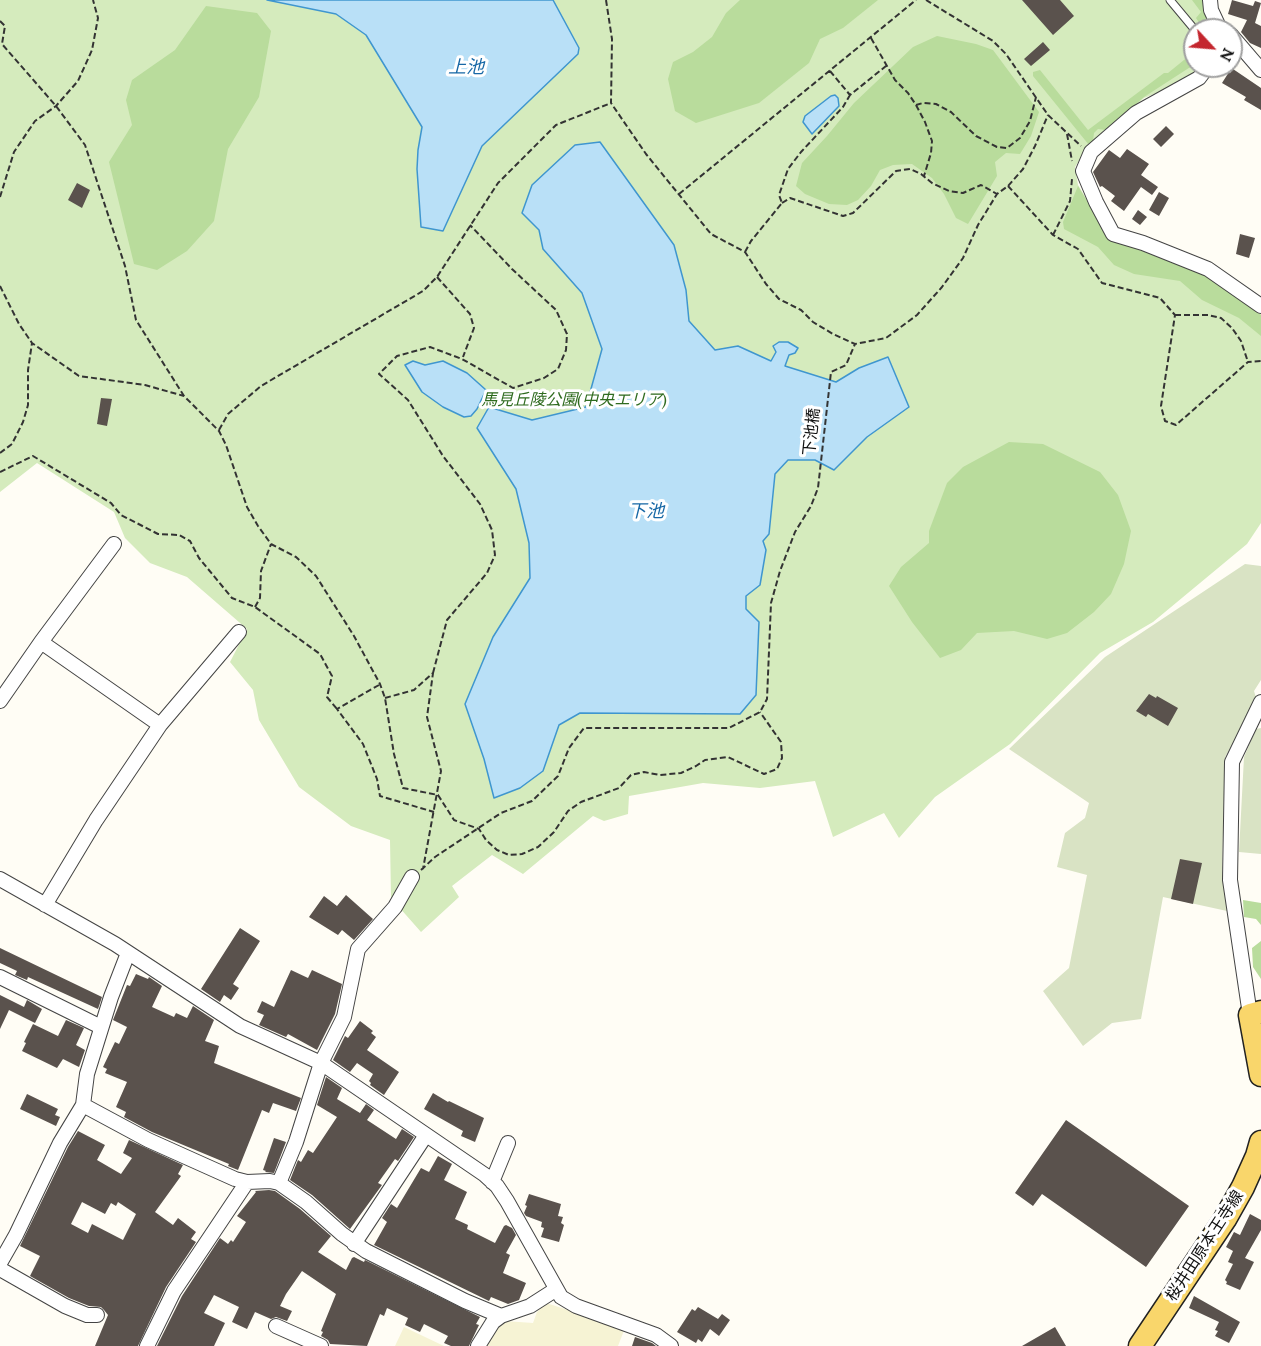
<!DOCTYPE html>
<meta charset="utf-8">
<style>
body{margin:0}
#map{position:relative;width:1261px;height:1346px;overflow:hidden;background:#fffdf5;font-family:Lora,serif}
canvas{display:block}
.north{position:absolute;left:1183px;top:18px;width:60px;height:60px;box-sizing:border-box;background:#fff;border:2px solid #a0a0a0;border-radius:50%;rotate:116deg;font-size:16px;font-weight:700;line-height:24px;text-align:center;color:#111}
.north::after{content:'';display:block;margin:auto;width:21px;height:27px;background:#c4262e;clip-path:polygon(50% 0,100% 100%,50% 72%,0 100%)}
</style>
<div id="map">
<canvas width="1261" height="1346"></canvas>
<div class="north">N</div>
</div>
<script>
const g = document.querySelector('canvas').getContext('2d');
g.lineJoin = 'round';
function fill(path, color) { g.fillStyle = color; g.fill(path, 'evenodd'); }
const poly = rows => new Path2D(rows.map(r => 'M' + r).join(''));
function strokePath(path, color, width, dash) { g.strokeStyle = color; g.lineWidth = width; g.lineCap = dash ? 'butt' : 'round'; g.setLineDash(dash || []); g.stroke(path); }
function drawText(font, color, halo, rows, align = 'center') {
  g.font = font + ' Lora,"Noto Sans JP",serif'; g.lineWidth = 6; g.setLineDash([]); g.textBaseline = 'middle'; g.strokeStyle = halo; g.fillStyle = color; for (const [text, x, y, turn = 0] of rows) {
    g.save(); g.translate(x, y); g.rotate((+turn || 0) * Math.PI / 180); g.textAlign = isNaN(turn) ? turn : align; if (halo) g.strokeText(text, 0, 0); g.fillText(text, 0, 0); g.restore();
  }
}
const farmland = poly([
 [546,1303,625,1328,618,1346,484,1346,495,1327,505,1321,533,1323,537,1312],
 [404,1327,444,1346,395,1346]
]);
const green = poly([
 [0,0,1204,0,1212,30,1195,30,1195,66,1200,66,1198,71,1184,82,1144,98,1086,150,1075,167,1078,185,1111,239,1210,276,1261,314,1261,523,1247,544,1153,622,1100,653,1010,744,935,797,899,838,884,813,833,837,815,781,760,788,703,783,629,796,628,814,604,821,593,816,523,874,492,855,452,886,459,897,421,932,391,898,390,840,351,826,299,787,259,720,253,690,230,662,247,629,187,577,150,563,125,538,114,512,37,463,0,492]
]);
const forest = poly([
 [740,0,878,0,843,28,820,39,809,63,759,103,696,123,675,111,668,79,673,62,693,52,712,37,726,13],
 [1192,0,1203,0,1210,30,1204,30,1196,18,1201,12],
 [206,6,257,13,271,31,259,97,228,149,214,221,187,251,157,270,134,264,109,162,132,125,126,100,132,80,175,50],
 [937,36,976,44,993,50,1039,112,1031,136,1020,154,1006,153,995,162,997,176,968,224,956,218,944,194,932,178,912,164,893,165,880,170,871,186,858,200,847,205,829,204,805,194,796,186,802,163,827,136,854,103,913,47],
 [1195,51,1195,64,1144,97,1106,130,1098,129,1094,133,1093,141,1089,145,1033,76,1033,72,1040,70,1088,130,1164,73,1168,73],
 [1078,186,1110,239,1209,276,1261,315,1261,336,1239,318,1202,300,1180,281,1134,274,1114,265,1098,247,1064,229,1063,222],
 [1009,442,1043,444,1100,472,1118,495,1131,531,1124,564,1111,594,1094,612,1067,633,1047,639,1014,631,977,633,961,650,940,658,912,622,889,586,901,567,929,543,929,531,947,483,963,467],
 [1243,900,1261,903,1261,925,1256,919,1244,917],
 [1261,941,1261,979,1253,967,1252,948]
]);
const cemetery = poly([
 [1245,564,1261,566,1261,680,1254,691,1257,701,1225,757,1222,869,1227,911,1163,897,1141,1019,1112,1023,1083,1046,1043,991,1069,968,1087,875,1057,867,1065,833,1085,818,1089,803,1009,749,1105,657],
 [1261,728,1261,854,1239,852,1244,757,1256,729]
]);
const water = poly([
 [267,0,553,0,579,48,578,54,482,146,443,231,421,227,417,169,418,150,422,127,366,35,336,14,267,0],
 [835,95,838,98,839,106,812,134,803,122,805,116,831,96,835,95],
 [600,142,674,245,686,290,689,321,715,350,738,346,771,361,776,352,773,346,779,342,788,342,798,348,795,353,789,355,785,366,836,382,859,368,888,357,909,407,867,437,834,470,815,460,788,460,775,474,769,534,763,541,766,550,760,585,746,596,746,609,759,622,756,695,740,714,580,713,559,725,543,771,520,788,494,798,484,759,465,704,493,637,530,578,529,543,516,489,477,428,489,407,532,420,586,407,602,349,582,293,543,249,539,230,522,213,532,185,575,145,600,142],
 [413,361,425,365,443,361,467,373,486,390,477,409,471,416,464,417,443,407,422,392,405,365,413,361]
]);
const building = poly([
 [1022,0,1060,0,1074,16,1053,35],
 [1232,0,1253,6,1255,1,1261,3,1255,23,1261,26,1261,48,1250,43,1241,32,1247,20,1228,14],
 [1043,42,1050,50,1031,66,1024,59],
 [1233,69,1261,88,1261,110,1244,100,1246,97,1222,83,1229,72,1230,73],
 [1166,126,1174,134,1161,147,1153,139],
 [1127,149,1149,164,1141,175,1158,187,1152,195,1141,187,1124,211,1111,201,1115,196,1102,186,1100,187,1093,172,1109,150,1120,158],
 [77,183,90,190,82,208,68,200],
 [1159,192,1169,198,1159,216,1149,210],
 [1138,210,1147,217,1140,225,1132,219],
 [1240,234,1255,238,1249,258,1236,254],
 [101,398,112,399,107,426,97,424],
 [1149,694,1156,698,1157,696,1178,708,1168,726,1148,714,1146,717,1136,711],
 [1180,859,1202,863,1193,904,1171,899],
 [346,895,373,919,354,940,342,930,338,935,309,917,324,896,337,906],
 [240,928,260,941,233,984,239,988,231,1000,224,995,220,1002,201,989],
 [0,948,102,997,98,1009,28,977,27,980,15,975,17,971,0,963],
 [291,970,308,978,312,970,342,984,335,1014,317,1050,288,1034,286,1037,259,1025,264,1015,257,1012,262,1001,274,1007],
 [136,974,148,979,149,977,162,986,152,1007,174,1017,176,1013,187,1018,193,1006,214,1020,205,1041,219,1046,214,1063,301,1098,296,1111,273,1103,269,1113,262,1110,238,1170,228,1166,229,1164,152,1132,124,1117,126,1112,116,1107,127,1082,105,1073,107,1069,103,1067,115,1042,119,1044,127,1027,113,1020,127,985,130,986],
 [0,995,24,1007,27,1000,42,1009,35,1023,9,1010,0,1029],
 [66,1020,84,1028,76,1045,85,1050,79,1067,63,1059,57,1068,22,1051,26,1043,24,1042,33,1024,58,1036],
 [360,1021,373,1031,371,1033,376,1037,367,1050,399,1072,384,1095,370,1085,371,1083,369,1081,373,1074,357,1063,350,1072,333,1060,345,1036,348,1038],
 [326,1077,342,1088,337,1099,360,1113,366,1104,374,1110,367,1120,396,1139,402,1129,414,1137,398,1161,395,1159,378,1183,382,1185,350,1229,312,1195,290,1180,298,1160,301,1162,308,1150,313,1153,337,1117,317,1105],
 [433,1093,448,1102,449,1101,484,1118,475,1142,461,1136,463,1131,424,1109],
 [27,1094,58,1109,55,1115,60,1117,56,1126,20,1109],
 [1066,1120,1189,1206,1146,1267,1042,1194,1033,1206,1015,1193],
 [78,1131,105,1145,97,1160,121,1174,132,1158,123,1153,129,1140,183,1165,178,1174,181,1176,155,1212,173,1225,178,1218,196,1232,191,1239,196,1242,166,1287,138,1346,95,1346,108,1315,104,1310,101,1307,89,1306,69,1298,30,1276,40,1256,20,1246,68,1147],
 [82,1202,105,1214,111,1203,116,1206,118,1202,136,1214,123,1240,92,1224,88,1233,71,1224],
 [274,1138,286,1142,274,1173,265,1172,266,1171,263,1170],
 [438,1156,452,1164,444,1180,467,1192,455,1219,468,1225,467,1229,495,1243,504,1226,506,1225,512,1228,516,1235,506,1253,510,1255,503,1273,526,1283,519,1300,508,1304,491,1297,489,1301,374,1245,387,1222,382,1218,391,1204,397,1208,421,1168,429,1172],
 [269,1190,275,1191,300,1209,331,1236,318,1252,346,1270,352,1258,354,1257,364,1262,365,1260,480,1317,476,1324,479,1325,469,1346,451,1346,444,1343,448,1336,424,1324,420,1332,405,1325,408,1318,387,1308,384,1316,380,1314,367,1346,330,1344,328,1340,321,1336,323,1332,321,1331,336,1294,302,1271,286,1294,280,1306,292,1311,287,1321,276,1317,271,1319,255,1312,247,1329,232,1322,239,1307,214,1295,204,1313,225,1323,214,1346,157,1346,182,1296,220,1238,228,1244,231,1240,233,1242,246,1222,237,1216,256,1192,255,1191],
 [529,1194,561,1204,558,1216,563,1217,561,1223,564,1225,559,1242,541,1237,544,1228,541,1227,542,1222,526,1216,524,1213,527,1206,525,1205],
 [1250,1214,1261,1220,1261,1230,1245,1258,1254,1262,1240,1290,1226,1284,1227,1282,1225,1280,1233,1264,1228,1262,1233,1251,1226,1247,1234,1232,1240,1235],
 [1194,1296,1240,1322,1229,1343,1215,1336,1218,1331,1215,1330,1219,1322,1189,1308],
 [698,1307,718,1319,722,1314,730,1320,719,1336,710,1329,702,1342,698,1339,696,1343,677,1332,692,1309,695,1311],
 [1055,1327,1066,1346,1022,1346],
 [635,1337,652,1343,656,1346,632,1346]
]);
const path = poly([
 [606,0,612,39,611,103,646,154,711,234,745,252,766,284,779,299,801,310,813,322,833,334,855,344,886,338,917,315,942,287,963,258,978,225,997,194,1008,186,1023,169,1035,146,1048,115],
 [926,0,993,41,1006,54,1048,115,1081,146],
 [0,21,5,26,2,44,56,106,85,145,125,266,136,320,184,396,219,431,226,445,247,507,258,526,271,544,296,557,316,576,354,636,380,684,385,698,394,754,403,788,438,795,454,820,479,829,486,840,497,850,509,855,522,854,538,847,554,832,568,811,581,802,619,788,631,775,644,772,660,775,681,773,696,766,705,760,728,757,764,774,777,769,782,758,781,742,760,712],
 [871,38,895,80,908,93,916,105,923,103,936,104,951,112,976,136,997,147,1007,148,1020,138,1030,121,1036,97],
 [830,71,850,95,886,66],
 [916,105,925,122,932,141,931,153,924,176],
 [1067,134,1072,161],
 [1008,186,1053,235,1078,249,1102,283,1160,298,1175,315,1161,406,1165,421,1176,425,1248,362,1261,361],
 [679,194,916,0],
 [0,197,14,152,35,121,56,106,78,81,92,50,98,18,93,0],
 [782,203,790,198,843,216,853,213,896,171,910,169,921,174,932,183,949,191,963,193,981,185,997,194],
 [1053,235,1070,201,1072,179],
 [745,252,751,241,782,203,779,195,788,169,801,152,843,107,850,95],
 [437,277,470,314,474,328,463,357],
 [0,286,19,324,32,343,79,376,145,385,184,396],
 [1175,315,1208,315,1221,318,1232,328,1241,341,1248,362],
 [219,430,228,414,261,386,423,291,437,277,498,183,556,125,611,103],
 [0,453,12,444,23,422,28,405,28,370,32,343],
 [0,472,33,456,111,503,121,515,158,534,179,535,190,541,199,558,232,598,255,607,320,654,332,676,327,697,337,709],
 [255,607,260,598,261,571,271,544],
 [433,673,447,620,487,573,495,555,492,530,480,504,443,456,408,400,379,374,397,356,430,347,462,359,513,388,544,378,558,369,566,350,567,334,556,310,512,269,470,225],
 [379,685,337,709,363,744,377,779,380,796,434,812],
 [385,698,414,690,433,673,427,717,441,771,423,869],
 [421,870,435,857,501,813,532,801,558,776,569,748,584,728,729,728,760,712,767,699,771,603,780,571,795,532,811,506,818,488,831,372,846,365,855,344]
]);
const service = poly([
 [1170,0,1195,30]
]);
const minor = poly([
 [1210,0,1211,10,1218,25,1218,30],
 [1231,35,1261,70],
 [1208,66,1199,78,1136,113,1091,152,1083,171,1096,202,1113,234,1143,243,1208,269,1261,306],
 [41,642,160,725],
 [0,701,41,642,114,544],
 [0,879,115,944,240,1026,321,1063,485,1175,497,1186,507,1201,561,1297,576,1306,656,1335,671,1346],
 [45,905,96,820,160,725,239,632],
 [0,977,101,1027],
 [1250,1015,1230,880,1232,762,1261,702],
 [83,1105,148,1140,235,1179,247,1182,270,1181,279,1183,306,1202,342,1234,366,1251,465,1301,501,1316],
 [492,1182,508,1143],
 [279,1183,296,1142,321,1063,344,1017,358,949,395,907,412,877],
 [354,1244,426,1135],
 [0,1263,16,1235,60,1143,83,1105,87,1074,111,997,128,953],
 [0,1269,65,1306,87,1315,97,1315],
 [276,1326,321,1346],
 [147,1346,174,1291,247,1182],
 [478,1346,493,1322,501,1316,530,1306,555,1290]
]);
const primary = poly([
 [1261,1012,1250,1015,1261,1075],
 [1140,1346,1225,1219,1243,1187,1257,1156,1261,1142]
]);
const parkNames = [
 ["馬見丘陵公園(中央エリア)",574,400]
];
const streetNames = [
 ["下池橋",812,432,-84],
 ["桜井田原本王寺線",1205,1246,-57]
];
const waterNames = [
 ["上池",466,68],
 ["下池",646,512]
];
fill(farmland, '#f6f3d4');
fill(green, '#d5ebbd');
fill(forest, '#b9dc9c');
fill(cemetery, '#d9e3c4');
fill(water, '#b9e0f7');
strokePath(water, '#3f96cf', 1.5);
fill(building, '#5a524d');
strokePath(service, '#444', 9);
strokePath(minor, '#444', 16);
strokePath(primary, '#222', 25);
strokePath(path, '#333', 2, [6, 3]);
strokePath(service, '#fff', 7);
strokePath(minor, '#fff', 14);
strokePath(primary, '#f9d66b', 22);
drawText('italic 16px', '#2f6b1f', '#fff', parkNames);
drawText('16px', '#111', '#fff', streetNames);
drawText('italic 18px', '#1768a6', '#fff', waterNames);
</script>
